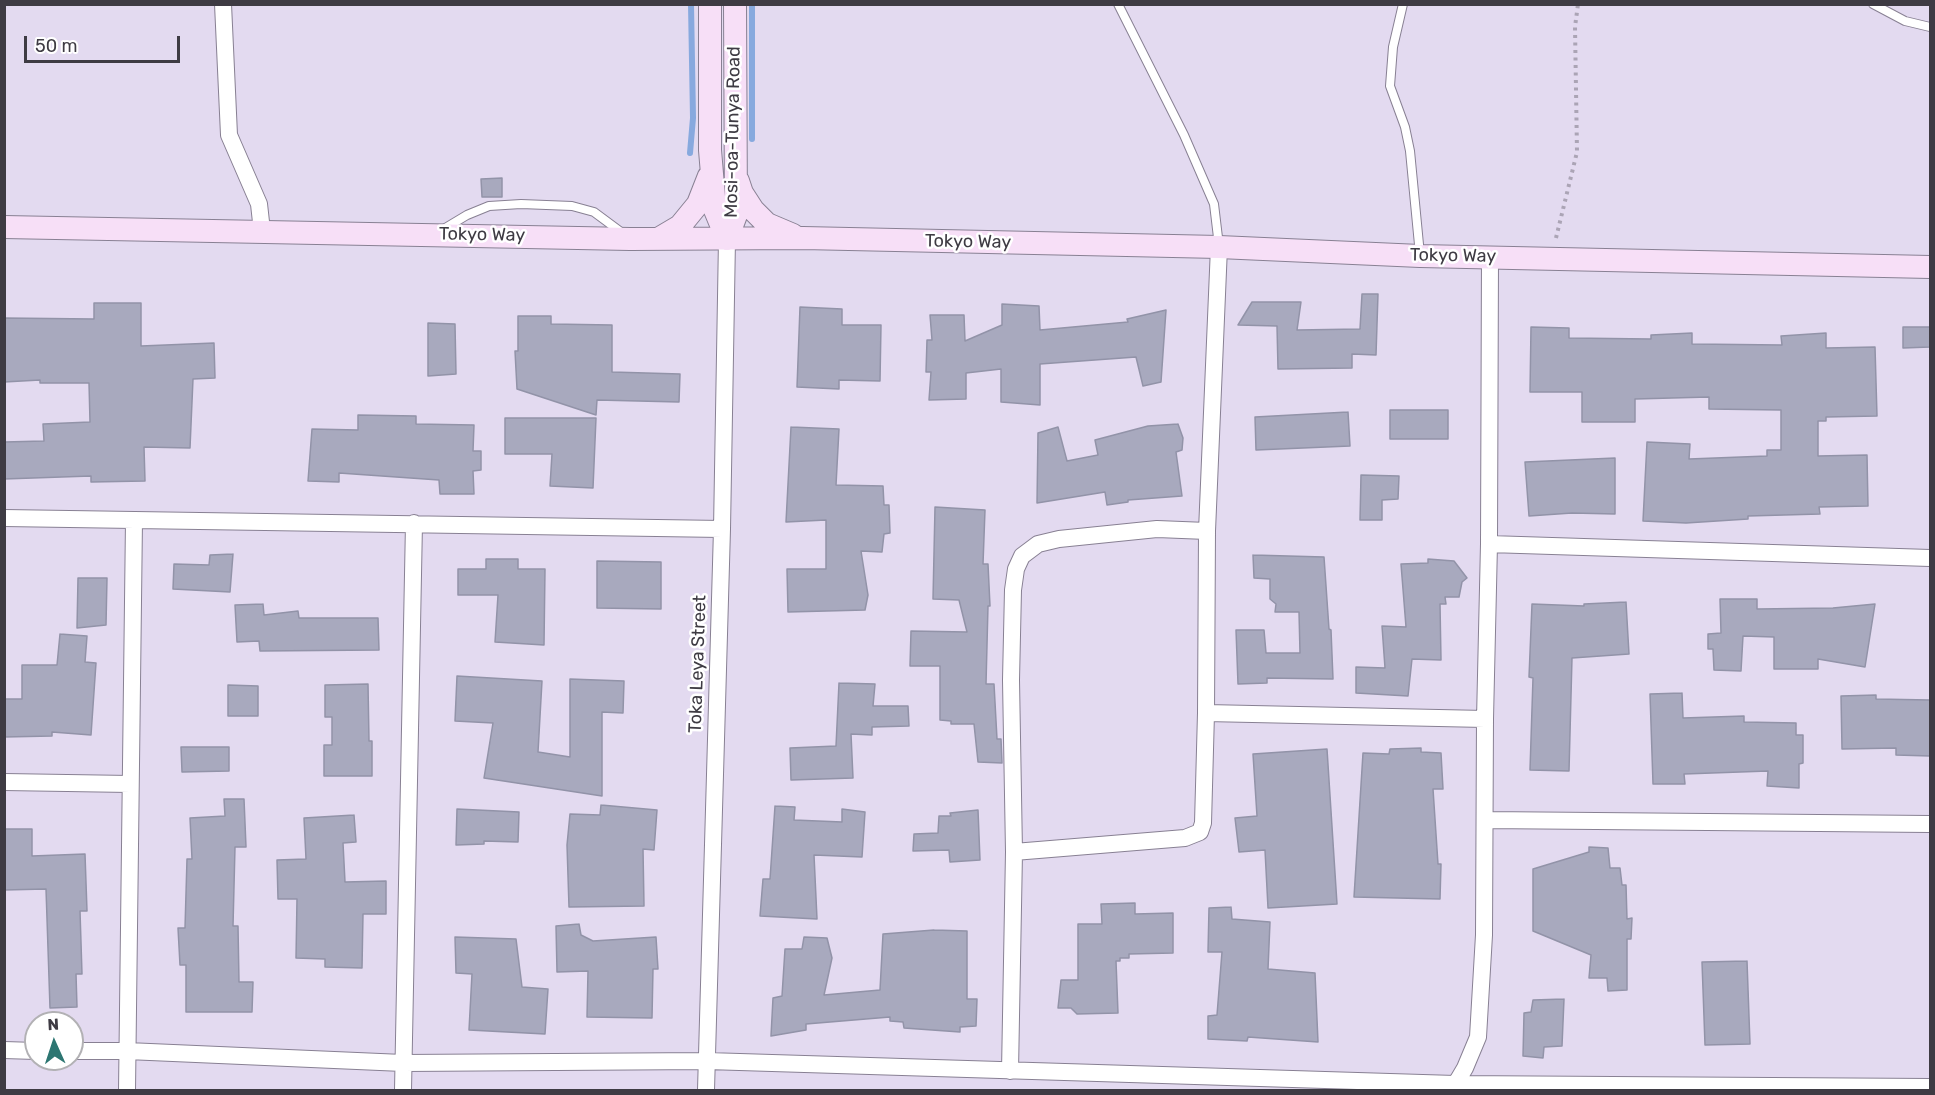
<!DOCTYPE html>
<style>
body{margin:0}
#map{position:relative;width:1935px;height:1095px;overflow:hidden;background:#e3daf0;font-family:Rubik,sans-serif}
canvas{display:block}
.frame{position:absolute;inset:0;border:6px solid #3e3b43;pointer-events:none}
.north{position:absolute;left:24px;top:1011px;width:60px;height:60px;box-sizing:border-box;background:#fff;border:2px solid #b2b1b4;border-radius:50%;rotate:357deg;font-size:16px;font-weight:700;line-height:24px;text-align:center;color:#3e3b43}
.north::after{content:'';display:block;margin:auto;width:21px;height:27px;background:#2d7672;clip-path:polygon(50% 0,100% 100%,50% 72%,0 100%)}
.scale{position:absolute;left:24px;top:36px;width:156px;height:27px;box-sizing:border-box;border:3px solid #3e3b43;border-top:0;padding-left:8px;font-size:18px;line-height:21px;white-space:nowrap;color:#3e3b43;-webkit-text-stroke:4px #fff;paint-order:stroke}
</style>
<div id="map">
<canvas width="1935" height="1095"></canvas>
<div class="frame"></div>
<div class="north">N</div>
<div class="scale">50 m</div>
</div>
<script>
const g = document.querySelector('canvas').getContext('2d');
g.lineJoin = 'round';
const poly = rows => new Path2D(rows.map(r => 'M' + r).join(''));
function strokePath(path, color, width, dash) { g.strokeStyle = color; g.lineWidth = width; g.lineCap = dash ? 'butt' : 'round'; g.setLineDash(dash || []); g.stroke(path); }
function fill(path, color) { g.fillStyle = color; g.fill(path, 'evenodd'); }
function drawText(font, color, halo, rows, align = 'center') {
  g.font = font + ' Rubik,sans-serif'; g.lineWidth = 5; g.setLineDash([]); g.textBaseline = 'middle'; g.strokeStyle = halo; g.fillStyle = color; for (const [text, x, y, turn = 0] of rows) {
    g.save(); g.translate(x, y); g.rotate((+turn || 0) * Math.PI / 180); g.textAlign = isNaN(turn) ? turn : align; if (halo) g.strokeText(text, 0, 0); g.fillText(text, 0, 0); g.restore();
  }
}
const stream = poly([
 [752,139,752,4],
 [690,153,693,118,691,4]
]);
const building = poly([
 [502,178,502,197,482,197,481,179,502,178],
 [1362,294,1378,294,1376,355,1352,354,1352,368,1278,369,1277,326,1238,325,1252,302,1301,302,1297,330,1360,329,1362,294],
 [94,303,141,303,141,346,214,343,215,378,193,379,190,448,144,447,145,481,91,482,91,476,4,479,4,442,44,441,43,424,90,422,89,383,40,383,40,380,4,382,4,318,94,319,94,303],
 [1002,304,1039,306,1040,330,1128,322,1127,319,1166,310,1161,382,1143,386,1136,357,1040,364,1040,405,1001,402,1001,369,966,373,966,399,929,400,931,372,926,372,927,340,932,340,930,315,964,315,965,341,1002,325,1002,304],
 [800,307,842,309,842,325,881,325,880,381,839,380,839,389,797,387,800,307],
 [518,316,551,316,551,324,612,325,612,372,680,374,679,402,597,400,596,415,517,389,515,351,518,351,518,316],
 [428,323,455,324,456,374,428,376,428,323],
 [1531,327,1569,328,1569,338,1651,339,1651,335,1692,333,1692,344,1782,345,1781,336,1826,333,1826,348,1875,347,1877,416,1826,417,1826,421,1818,421,1818,456,1867,455,1868,506,1819,507,1820,514,1748,516,1748,519,1686,523,1643,521,1647,442,1690,444,1689,459,1767,456,1767,450,1781,450,1781,410,1709,409,1709,397,1635,399,1635,422,1582,422,1582,392,1530,392,1531,327],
 [1903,327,1930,327,1930,347,1903,348,1903,327],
 [1390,410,1448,410,1448,439,1390,439,1390,410],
 [1348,412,1350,446,1256,450,1255,417,1348,412],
 [358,415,416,416,416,424,474,425,473,451,481,451,481,470,473,471,474,494,440,494,439,480,339,473,339,482,308,481,312,429,358,430,358,415],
 [505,418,596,418,593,488,550,486,552,454,505,454,505,418],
 [1178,424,1183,438,1182,450,1176,452,1182,496,1128,500,1128,502,1107,505,1105,492,1037,503,1038,433,1058,427,1067,461,1098,455,1095,440,1148,426,1178,424],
 [791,427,839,429,836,485,883,486,884,505,889,505,890,533,884,534,882,552,861,551,868,595,865,610,788,612,787,569,826,569,826,520,786,522,791,427],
 [1615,458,1615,514,1572,513,1529,516,1525,462,1615,458],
 [1361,475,1399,476,1398,499,1382,500,1382,520,1360,520,1361,475],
 [935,507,985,510,983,564,988,564,990,606,988,606,986,684,994,684,997,739,1001,739,1002,763,978,762,974,724,951,724,951,721,940,720,940,666,910,666,911,631,967,632,959,600,933,599,935,507],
 [233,554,230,592,173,589,174,564,209,565,210,555,233,554],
 [1253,555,1324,557,1329,629,1331,630,1333,679,1267,678,1267,683,1238,684,1236,630,1264,630,1266,653,1300,653,1299,612,1275,612,1276,604,1270,599,1270,579,1254,578,1253,555],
 [486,559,518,559,518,569,545,569,544,645,495,642,498,595,458,595,458,569,486,569,486,559],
 [1428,559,1454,561,1467,578,1462,582,1459,597,1445,597,1446,604,1440,604,1441,660,1412,659,1408,696,1356,693,1356,667,1385,668,1382,626,1406,627,1401,564,1428,563,1428,559],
 [597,561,661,562,661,609,597,608,597,561],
 [78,578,107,578,106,625,77,628,78,578],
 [1720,599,1757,599,1757,609,1833,608,1875,604,1865,667,1818,659,1818,669,1774,669,1774,637,1743,636,1741,671,1714,670,1713,649,1708,649,1708,634,1721,633,1720,599],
 [1626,602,1629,654,1572,658,1569,771,1530,770,1533,678,1529,677,1532,604,1584,606,1584,604,1626,602],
 [263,604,264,615,298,611,299,618,378,618,379,650,260,651,259,641,237,642,235,605,263,604],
 [60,634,87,636,85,662,96,663,91,735,52,732,52,736,4,737,4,699,22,699,22,665,57,665,60,634],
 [457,676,542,681,538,752,570,757,570,679,624,681,623,713,602,712,602,796,484,778,493,723,455,721,457,676],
 [839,683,875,684,873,706,908,706,909,726,872,727,872,735,851,734,853,778,791,780,790,748,836,746,839,683],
 [368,684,369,741,372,741,372,776,324,776,324,745,332,745,332,717,325,717,325,685,368,684],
 [228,685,258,686,258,716,228,716,228,685],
 [1682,693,1683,718,1744,716,1744,722,1796,723,1796,735,1803,735,1803,763,1799,764,1799,788,1767,786,1768,771,1684,774,1685,784,1653,784,1650,694,1682,693],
 [1876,695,1876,699,1930,700,1930,756,1896,755,1896,748,1842,749,1841,696,1876,695],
 [181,747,229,747,229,771,182,772,181,747],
 [1421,748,1421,752,1441,753,1443,789,1433,789,1438,864,1441,864,1440,899,1354,897,1363,753,1389,754,1390,749,1421,748],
 [1327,749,1337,904,1268,908,1265,850,1239,852,1235,818,1257,816,1253,754,1327,749],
 [224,799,244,799,246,847,235,847,233,926,238,926,239,982,253,982,252,1012,186,1012,186,965,180,965,178,928,185,928,187,859,192,859,190,818,225,816,224,799],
 [601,805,657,810,654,850,643,849,644,906,569,907,567,845,570,814,600,815,601,805],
 [775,806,795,807,794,820,842,822,842,809,865,812,862,857,814,855,817,919,760,916,763,879,770,879,775,806],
 [457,809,519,812,518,842,484,841,484,844,456,845,457,809],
 [978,810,980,860,950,862,949,850,913,851,914,834,938,833,939,816,951,816,950,813,978,810],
 [354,815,356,842,343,843,345,882,386,881,386,914,363,914,362,968,325,967,325,959,296,958,297,899,278,899,277,860,306,859,304,818,354,815],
 [4,829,32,829,32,856,85,854,87,911,80,911,82,974,76,974,77,1007,50,1008,46,889,4,890,4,829],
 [1589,847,1608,848,1610,868,1620,868,1622,885,1626,885,1627,919,1632,918,1631,939,1627,939,1627,990,1608,991,1607,978,1589,978,1591,955,1533,931,1533,869,1589,852,1589,847],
 [1135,903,1135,914,1173,913,1173,953,1129,954,1129,958,1120,958,1120,961,1116,961,1118,1013,1077,1014,1071,1008,1058,1008,1061,980,1078,980,1078,924,1102,924,1101,904,1135,903],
 [1231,907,1232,919,1270,922,1268,969,1315,973,1318,1042,1248,1037,1247,1041,1208,1039,1208,1016,1217,1015,1222,952,1208,952,1209,908,1231,907],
 [579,924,581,935,593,941,656,937,658,969,653,969,652,1018,587,1017,588,971,557,972,556,926,579,924],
 [934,930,967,931,967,999,977,999,976,1026,960,1027,960,1032,904,1028,903,1022,890,1021,890,1017,806,1024,806,1030,771,1036,773,998,782,996,785,949,802,949,804,937,827,938,832,958,824,995,880,990,883,934,934,930],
 [455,937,516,939,522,987,548,989,545,1034,469,1030,472,974,456,973,455,937],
 [1747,961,1750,1044,1705,1045,1702,962,1747,961],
 [1564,999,1562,1046,1544,1047,1543,1058,1523,1056,1524,1013,1531,1012,1533,1000,1564,999]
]);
const path = poly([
 [1556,238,1577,152,1575,27,1578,4]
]);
const lane = poly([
 [1118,4,1184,135,1214,204,1219,246],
 [1403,4,1393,47,1390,86,1405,127,1410,151,1420,255],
 [1873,4,1905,21,1930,27],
 [442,230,467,215,489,206,521,204,572,206,594,212,625,235]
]);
const street = poly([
 [223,4,229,135,259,204,262,231],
 [4,518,722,529],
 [1489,544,1930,558],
 [1206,713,1485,719],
 [4,782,130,784],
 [1485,820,1930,824],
 [1014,852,1185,838,1200,832,1203,823,1206,713,1207,531,1219,247],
 [4,1050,36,1051],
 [72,1051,127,1051,403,1063,707,1061,1455,1084,1930,1087],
 [1010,1071,1014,852,1011,680,1013,590,1016,569,1022,556,1038,544,1059,539,1157,529,1207,531],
 [127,1090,134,520],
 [403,1090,414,523],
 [706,1090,722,529,727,239],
 [1452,1090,1465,1068,1478,1037,1484,935,1485,719,1489,544,1490,256]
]);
const secondary = poly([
 [710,4,710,150,715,210,727,239],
 [738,181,742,193,753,210,767,224,793,235],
 [4,227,630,239,803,238,1219,247,1420,256,1930,267],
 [658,239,680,226,698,204,709,176],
 [727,239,736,215,735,4]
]);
const streetNames = [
 ["Mosi-oa-Tunya Road",733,132,-89],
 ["Tokyo Way",482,235,1],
 ["Tokyo Way",968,242,1],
 ["Tokyo Way",1453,256,1],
 ["Toka Leya Street",698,664,-88]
];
strokePath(stream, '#87a9de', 6);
fill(building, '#a8a9be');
strokePath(building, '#9293a8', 1.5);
strokePath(lane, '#888093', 10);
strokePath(street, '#888093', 18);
strokePath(secondary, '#888093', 24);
strokePath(path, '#aba4b5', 4, [3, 4.5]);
strokePath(lane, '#fff', 8);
strokePath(street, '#fff', 16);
strokePath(secondary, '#f7dff7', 22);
drawText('18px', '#3e3b43', '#fff', streetNames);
</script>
